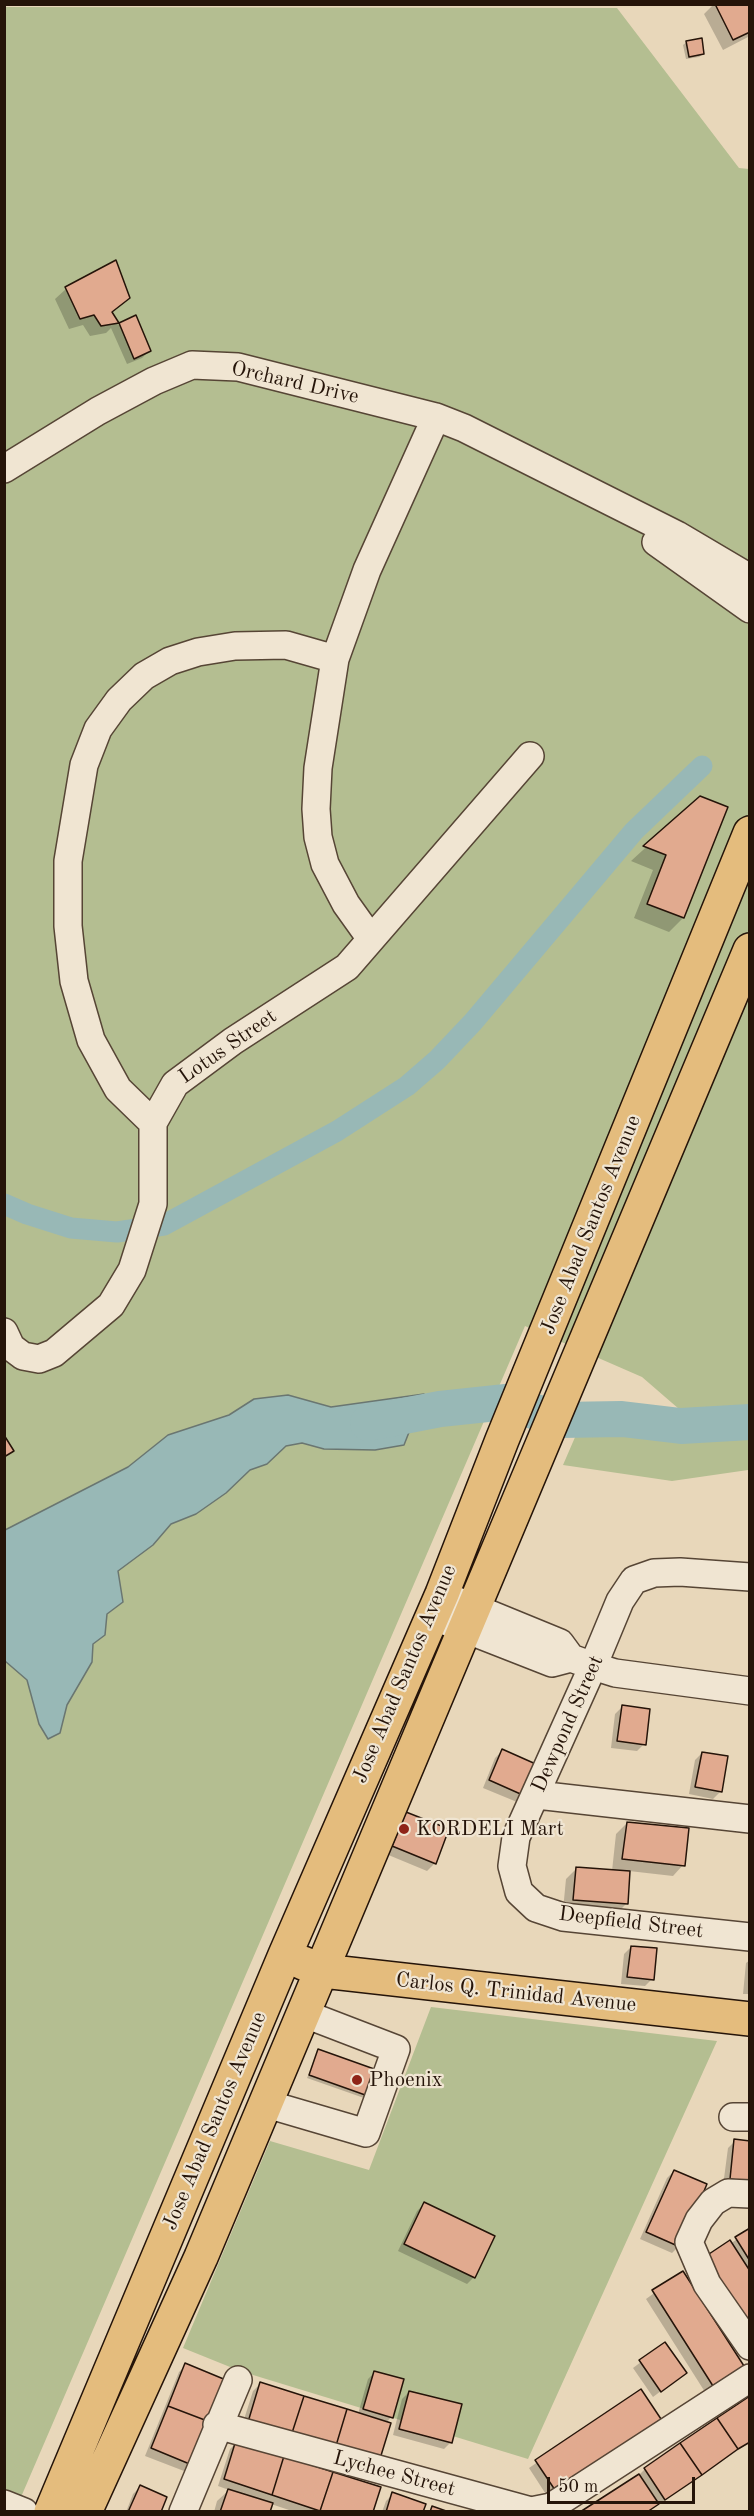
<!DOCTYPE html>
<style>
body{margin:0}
#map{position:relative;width:754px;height:2516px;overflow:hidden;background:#e8d7ba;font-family:"Old Standard TT",serif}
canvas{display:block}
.frame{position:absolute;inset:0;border:6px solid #251409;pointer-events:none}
.scale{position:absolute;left:547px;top:2477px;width:148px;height:27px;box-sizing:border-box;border:3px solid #251409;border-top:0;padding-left:8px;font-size:18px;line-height:21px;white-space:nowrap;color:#251409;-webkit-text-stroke:4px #f0e5d2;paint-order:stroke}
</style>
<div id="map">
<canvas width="754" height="2516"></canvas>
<div class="frame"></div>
<div class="scale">50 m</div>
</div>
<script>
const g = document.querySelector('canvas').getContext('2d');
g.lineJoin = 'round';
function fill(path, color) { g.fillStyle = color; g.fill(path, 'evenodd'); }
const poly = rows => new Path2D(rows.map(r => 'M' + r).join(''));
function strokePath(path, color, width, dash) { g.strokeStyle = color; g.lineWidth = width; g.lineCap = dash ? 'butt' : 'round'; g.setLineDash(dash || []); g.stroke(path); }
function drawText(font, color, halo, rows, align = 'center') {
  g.font = font + ' "Old Standard TT",serif'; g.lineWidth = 4.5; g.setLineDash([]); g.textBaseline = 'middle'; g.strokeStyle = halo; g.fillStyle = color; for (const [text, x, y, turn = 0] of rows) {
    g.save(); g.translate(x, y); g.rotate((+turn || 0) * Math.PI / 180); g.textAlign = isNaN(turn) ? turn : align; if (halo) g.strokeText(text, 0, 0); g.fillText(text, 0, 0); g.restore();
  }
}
const green = poly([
 [5,7,617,8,739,168,749,169,749,1406,679,1409,642,1377,525,1326,15,2511,5,2511],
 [579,1428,749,1430,749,1465,748,1470,672,1481,563,1465],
 [431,2007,717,2041,528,2459,240,2371,183,2348,270,2141,369,2170]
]);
const water = poly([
 [424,1394,404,1445,375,1450,324,1449,302,1443,286,1446,267,1464,250,1470,226,1493,196,1514,171,1524,153,1545,118,1571,123,1602,107,1614,105,1635,93,1644,92,1662,67,1705,60,1733,48,1739,39,1724,27,1680,5,1661,5,1530,128,1467,168,1435,229,1415,254,1399,288,1395,331,1407,424,1394]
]);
const shadow = poly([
 [714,4,750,4,750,36,723,50,704,14],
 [687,42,703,54,699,57,686,59,683,45],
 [66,289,128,297,111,313,118,325,135,317,149,351,142,358,127,364,111,328,106,333,90,336,83,325,69,329,55,299],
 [700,798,726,808,683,918,669,932,634,918,653,870,631,861],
 [622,1707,644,1744,637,1751,611,1748,615,1714],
 [502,1751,524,1795,517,1802,483,1788,495,1758],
 [702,1753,720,1792,713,1799,689,1794,695,1760],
 [406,1813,448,1830,434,1864,427,1871,386,1854,399,1820],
 [627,1823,683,1865,673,1876,629,1871,626,1904,616,1914,563,1910,566,1879,576,1869,612,1871,616,1834],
 [631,1947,652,1979,645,1986,621,1984,624,1954],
 [750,1960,750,1994,743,1994,746,1963],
 [319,2051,367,2095,364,2098,307,2078],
 [735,2141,750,2189,723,2186,728,2148],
 [674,2171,679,2246,672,2253,640,2239,667,2178],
 [424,2204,474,2277,467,2284,398,2251,417,2211],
 [750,2230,750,2353,730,2244],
 [682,2273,742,2366,705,2392,646,2299],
 [665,2344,685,2373,653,2397,633,2368],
 [186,2365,191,2464,184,2471,145,2456,179,2372],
 [375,2372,391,2417,386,2423,241,2429,253,2391,260,2384,358,2414,368,2379],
 [641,2391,549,2499,529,2468],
 [409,2392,451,2442,444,2449,393,2435,402,2399],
 [750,2397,750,2442,658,2505,648,2512,582,2512,637,2477,645,2469],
 [237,2442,371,2512,295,2512,271,2504,268,2512,214,2512,217,2501,229,2490,218,2486,230,2449],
 [140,2487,159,2512,126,2512,133,2494],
 [393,2494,421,2512,382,2512,386,2501]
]);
const canal = poly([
 [4,1204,27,1214,71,1228,117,1232,164,1225,337,1131,407,1086,437,1060,473,1022,634,831,702,766]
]);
const river = poly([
 [368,1423,440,1409,506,1402,560,1420,622,1419,681,1426,750,1422]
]);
const building = poly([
 [715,4,750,4,750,32,733,40,715,4],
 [702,38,704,54,689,57,686,41,702,38],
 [116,260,130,298,112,312,119,323,101,326,94,315,80,319,65,287,116,260],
 [136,315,151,351,134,359,119,323,136,315],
 [700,796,728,807,684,918,647,904,666,855,643,846,700,796],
 [4,1435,14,1451,4,1457,4,1435],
 [622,1705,650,1709,646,1745,617,1741,622,1705],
 [502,1749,538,1765,525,1796,489,1780,502,1749],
 [702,1752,728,1756,722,1792,695,1787,702,1752],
 [406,1812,449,1829,436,1864,392,1846,406,1812],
 [627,1822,689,1828,685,1866,622,1859,627,1822],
 [576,1867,630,1871,628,1904,573,1900,576,1867],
 [631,1946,657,1948,654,1980,627,1977,631,1946],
 [318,2049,377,2070,368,2096,309,2075,318,2049],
 [734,2139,750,2141,750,2182,730,2179,734,2139],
 [674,2170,707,2184,680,2247,646,2232,674,2170],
 [424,2202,495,2236,475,2278,404,2244,424,2202],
 [750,2228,750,2261,735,2237,750,2228],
 [730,2240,750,2271,750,2336,700,2260,730,2240],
 [683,2271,744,2366,713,2386,652,2290,683,2271],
 [665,2342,687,2373,661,2392,639,2360,665,2342],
 [185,2363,226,2380,210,2422,168,2406,185,2363],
 [374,2371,404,2379,393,2418,363,2409,374,2371],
 [260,2382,304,2396,291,2436,248,2422,260,2382],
 [641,2389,663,2422,557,2493,535,2460,641,2389],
 [409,2391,462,2404,452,2443,399,2429,409,2391],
 [304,2396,347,2409,335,2449,291,2436,304,2396],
 [750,2396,750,2442,738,2449,717,2418,750,2396],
 [168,2406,210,2422,192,2465,151,2448,168,2406],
 [347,2409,391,2423,379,2462,335,2449,347,2409],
 [717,2418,738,2449,702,2475,680,2443,717,2418],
 [236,2440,284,2456,272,2495,224,2479,236,2440],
 [680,2443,702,2475,665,2500,644,2468,680,2443],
 [284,2456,333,2472,320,2511,272,2495,284,2456],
 [333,2472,381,2487,373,2512,320,2511,333,2472],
 [639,2474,659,2504,647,2512,580,2512,639,2474],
 [140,2485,167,2497,161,2512,128,2512,140,2485],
 [228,2489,273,2503,270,2512,220,2512,228,2489],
 [392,2492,426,2504,423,2512,386,2512,392,2492],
 [432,2506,449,2512,430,2512,432,2506]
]);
const minor = poly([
 [4,469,98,411,154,381,192,365,238,367,436,417,464,428,677,535,750,578],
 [656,542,750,609],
 [371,939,346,904,325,864,318,837,316,809,318,768,335,659,367,570,436,417],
 [153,1123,118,1089,91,1040,74,981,68,926,68,861,84,765,98,729,119,700,144,676,170,661,198,652,235,646,286,645,335,659],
 [4,1332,11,1347,23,1356,39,1359,54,1353,111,1305,132,1270,153,1204,153,1123,175,1084,233,1041,347,967,530,756],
 [750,1577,680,1572,654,1573,634,1580,620,1601,593,1666,516,1837,512,1866,519,1892,536,1908,563,1917,750,1937],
 [455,1600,560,1643,571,1658,593,1666,615,1673,750,1691],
 [432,1616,552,1663,571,1658],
 [537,1795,750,1819],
 [267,2104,366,2133,396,2049,305,2014],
 [733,2117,750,2117],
 [750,2194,728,2193,713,2202,699,2220,689,2242,707,2284,750,2346],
 [217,2425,531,2511,551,2507,750,2378],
 [4,2504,24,2512],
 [183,2512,238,2380]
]);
const major = poly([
 [303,1963,323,1971,750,2019],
 [51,2512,285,1955,442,1594,502,1440,750,833],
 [85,2512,201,2257,750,950]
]);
const markers = [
 [404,1829,6,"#8f2418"],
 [357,2080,6,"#8f2418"]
];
const streetNames = [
 ["Orchard Drive",295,383,13],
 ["Lotus Street",228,1047,-35],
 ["Jose Abad Santos Avenue",591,1225,-68],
 ["Jose Abad Santos Avenue",405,1674,-67],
 ["Dewpond Street",568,1724,-66],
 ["Deepfield Street",631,1923,7],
 ["Carlos Q. Trinidad Avenue",516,1993,6],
 ["Jose Abad Santos Avenue",215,2121,-67],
 ["Lychee Street",394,2474,15]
];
const poiNames = [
 ["KORDELI Mart",416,1829],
 ["Phoenix",369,2080]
];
fill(green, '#b4be91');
fill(water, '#98b8b6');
strokePath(water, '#6a7671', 1.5);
fill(shadow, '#0003');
strokePath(canal, '#98b8b6', 21);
strokePath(river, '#98b8b6', 36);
fill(building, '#e1aa8f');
strokePath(building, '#251409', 1.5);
strokePath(minor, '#564535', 30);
strokePath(major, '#251409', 36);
strokePath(minor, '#f0e5d2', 27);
strokePath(major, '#e4bc7d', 33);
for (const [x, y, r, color] of markers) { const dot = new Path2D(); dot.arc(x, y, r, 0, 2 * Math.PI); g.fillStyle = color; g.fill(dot); strokePath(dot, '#f0e5d2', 2); }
drawText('21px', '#251409', '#f0e5d2', streetNames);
drawText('21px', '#251409', '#f0e5d2', poiNames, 'left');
</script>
